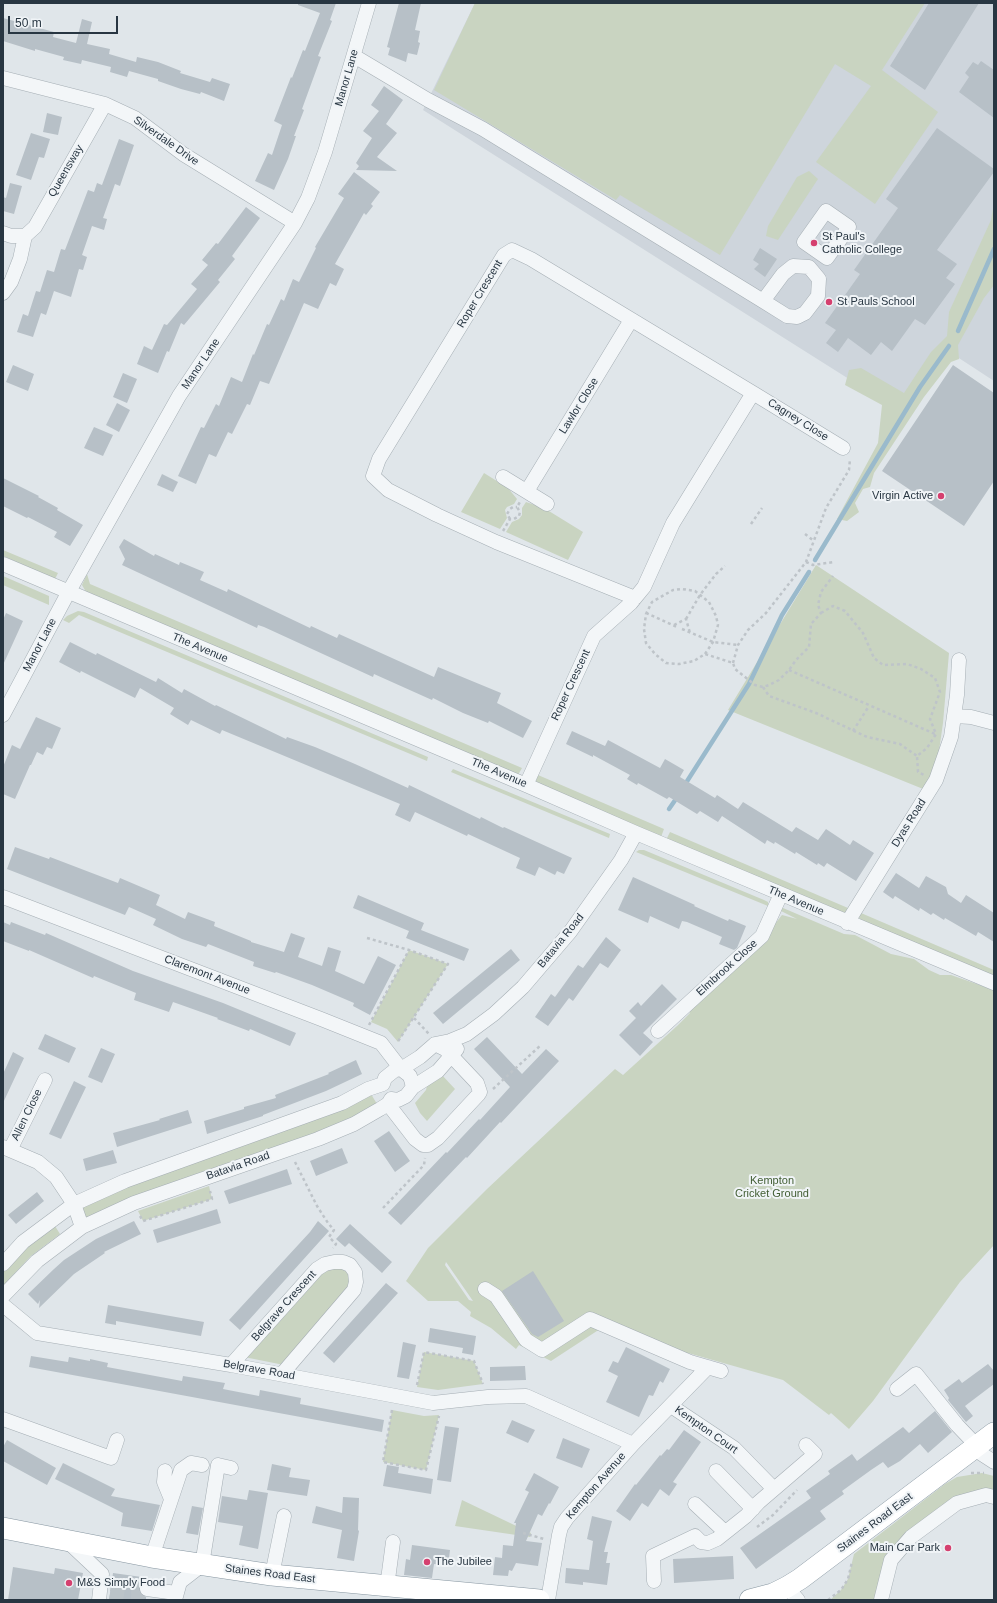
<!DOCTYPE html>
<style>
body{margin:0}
#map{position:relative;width:997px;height:1603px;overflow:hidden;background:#e0e6ea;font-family:Arial,sans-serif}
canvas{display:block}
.frame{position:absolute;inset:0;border:4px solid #283642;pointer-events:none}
.scale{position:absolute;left:8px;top:16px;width:110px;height:18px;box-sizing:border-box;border:2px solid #283642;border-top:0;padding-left:5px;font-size:12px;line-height:14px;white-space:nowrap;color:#283642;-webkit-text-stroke:3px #f0f4f7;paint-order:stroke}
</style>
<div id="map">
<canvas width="997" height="1603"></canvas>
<div class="frame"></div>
<div class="scale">50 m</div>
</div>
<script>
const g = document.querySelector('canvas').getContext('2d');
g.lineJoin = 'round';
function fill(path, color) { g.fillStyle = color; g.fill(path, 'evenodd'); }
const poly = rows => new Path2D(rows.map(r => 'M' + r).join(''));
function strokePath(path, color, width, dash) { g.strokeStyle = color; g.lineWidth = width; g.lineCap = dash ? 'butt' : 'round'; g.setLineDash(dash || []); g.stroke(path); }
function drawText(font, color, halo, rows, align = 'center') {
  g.font = font + ' Arial,sans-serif'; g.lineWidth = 4; g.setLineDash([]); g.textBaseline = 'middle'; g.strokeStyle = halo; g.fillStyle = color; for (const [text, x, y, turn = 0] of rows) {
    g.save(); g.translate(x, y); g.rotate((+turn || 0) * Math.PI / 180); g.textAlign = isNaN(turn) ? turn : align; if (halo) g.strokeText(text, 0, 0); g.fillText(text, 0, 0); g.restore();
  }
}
const built = poly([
 [475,3,994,3,994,381,942,347,898,410,423,110]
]);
const green = poly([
 [475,3,925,3,882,70,938,112,875,204,816,162,871,86,835,64,720,255,620,195,616,200,434,90],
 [809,171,818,179,778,240,766,236,768,226,797,177],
 [994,203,994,285,984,298,958,345,959,359,951,362,924,397,874,473,870,487,863,489,855,503,859,512,847,521,837,519,878,443,882,405,845,385,849,370,861,368,904,393,931,352,947,336,949,312,991,220],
 [484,473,508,488,517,499,514,504,507,507,505,510,507,518,500,529,461,512],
 [526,502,544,508,583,532,568,560,506,532,512,522,519,519,522,515,522,508],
 [3,550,58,573,55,579,3,556],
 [816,565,949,653,943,723,933,793,728,710],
 [87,574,90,584,522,768,518,775,86,592,82,585],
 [3,576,49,596,49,605,3,585],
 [78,611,84,612,428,757,427,761,79,615,69,623,63,620,67,616],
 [453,769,610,834,609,838,451,772],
 [538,775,664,829,661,837,535,782],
 [670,832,848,908,846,912,843,913,666,840],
 [639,850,644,850,764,900,768,902,768,906,636,852],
 [783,908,844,934,855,935,891,954,914,959,929,970,940,975,951,975,994,990,994,1245,960,1282,873,1401,849,1429,831,1413,829,1415,783,1380,688,1353,682,1365,600,1329,551,1361,519,1345,516,1349,491,1328,470,1316,471,1312,458,1301,428,1301,406,1281,428,1248,487,1189,615,1069,623,1075,677,1026,690,1013,688,998,766,935,782,915,797,919,779,910],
 [446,1262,473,1301,469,1300,445,1265],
 [861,913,994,970,994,979,860,920,859,917],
 [409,950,448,964,398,1042,387,1029,371,1022],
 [441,1074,455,1089,427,1121,420,1113,415,1103,426,1090,428,1082],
 [368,1089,380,1109,82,1227,74,1204],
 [209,1186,212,1199,143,1221,138,1211],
 [55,1226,60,1234,31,1256,3,1286,3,1271,23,1250],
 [343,1262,356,1282,289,1366,239,1356,317,1269],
 [424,1352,474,1361,483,1384,438,1390,417,1387],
 [392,1410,424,1416,439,1415,426,1470,383,1462],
 [982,1473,994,1476,994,1497,957,1503,891,1560,881,1600,830,1600,841,1590,848,1579,854,1554,945,1484,957,1477],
 [462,1500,531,1533,530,1537,455,1526]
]);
const stream = poly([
 [958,331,994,249],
 [815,560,920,387,949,346],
 [684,786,749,684,782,615,809,572],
 [669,809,678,796]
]);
const building = poly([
 [298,3,336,3,330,20,332,21,318,56,321,57,302,109,304,110,294,136,296,136,288,159,274,190,255,181,268,153,272,155,282,125,274,121,291,77,292,78,303,50,305,51,320,13,298,5],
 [399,3,421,3,415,30,420,31,418,42,420,43,417,55,408,53,406,62,388,55,390,48,387,47],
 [929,3,979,3,925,90,890,66],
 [3,18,54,32,53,37,76,43,82,19,92,22,87,44,110,49,109,54,136,62,137,57,158,62,181,71,180,73,210,82,212,78,230,84,224,101,201,92,200,94,181,89,158,81,158,79,129,71,127,77,110,72,111,67,82,60,81,64,63,60,64,57,35,49,35,51,3,41],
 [981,61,994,70,994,118,959,92,969,77,965,73,973,62,978,65],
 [384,86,403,100,386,124,397,133,377,157,397,171,356,170,359,166,356,163,372,138,363,131,379,111,371,105],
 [47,113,62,117,58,135,43,132],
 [937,128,994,169,994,172,937,250,957,264,946,278,955,284,925,325,915,319,892,351,881,342,871,355,848,338,838,352,826,343,836,330,825,323,860,274,854,270,898,208,886,199],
 [31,133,50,139,44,158,39,157,31,180,16,175],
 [119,139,134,145,120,186,115,184,103,218,107,219,104,230,92,226,82,255,87,257,83,270,79,269,71,297,54,291,46,315,41,313,33,337,17,332,23,314,28,316,36,291,40,292,47,270,54,272,61,249,65,250,88,190,94,192,97,183,102,185],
 [354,172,380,192,371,204,373,206,366,215,364,213,335,264,344,269,336,286,330,283,318,309,304,303,269,384,260,381,250,405,247,404,232,434,228,432,216,457,209,454,196,484,178,476,201,427,204,428,216,404,219,406,231,377,242,382,253,354,254,355,267,324,269,325,281,299,284,301,293,279,299,282,316,248,315,247,344,198,338,194],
 [10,183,22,186,14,214,3,211,3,197,6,198],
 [246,207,260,218,232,256,235,259,218,280,220,282,184,325,181,323,169,352,167,351,158,373,137,364,144,346,152,350,164,324,167,325,197,289,191,284,208,265,202,260,216,243,218,244],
 [760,248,777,259,765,277,754,269,759,264,753,260],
 [13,365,34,374,28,391,6,382],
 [953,365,994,393,994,481,964,526,882,471],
 [123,373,137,379,127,403,113,397],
 [117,403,130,410,119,432,106,425],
 [94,427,113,435,103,456,84,448],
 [162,474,178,482,173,492,157,485],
 [3,478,39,496,38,497,58,508,57,510,83,525,70,546,54,537,57,532,28,517,27,518,3,506],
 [124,539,154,556,155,554,179,565,180,562,204,572,200,580,227,592,228,589,310,628,311,626,337,638,339,634,434,677,438,667,501,693,497,703,532,721,523,738,489,721,488,723,463,713,433,698,432,700,374,674,373,677,264,627,258,625,257,628,122,565,125,559,119,547],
 [6,613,23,621,3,665,3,620],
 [70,642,96,655,97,653,156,682,158,678,182,693,184,689,215,706,216,705,286,739,287,737,315,747,355,764,408,788,409,785,480,819,481,817,503,828,504,827,572,858,564,874,557,871,555,875,539,867,535,876,516,868,520,858,468,834,467,836,415,812,410,822,395,815,400,804,222,730,220,734,191,720,188,725,170,714,174,708,140,688,135,698,81,671,80,673,59,662],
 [36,717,61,728,52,749,47,747,43,755,37,752,31,765,30,765,15,799,3,794,3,767,12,745,20,749],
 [572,731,605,746,608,740,660,768,665,759,684,770,680,777,715,798,717,795,738,809,743,802,792,832,796,827,818,840,826,829,850,845,853,840,874,853,856,881,827,863,824,867,818,863,817,865,796,852,795,854,775,842,774,844,767,840,765,844,722,816,718,822,700,811,697,814,669,797,667,799,638,783,637,785,627,779,630,775,593,755,593,757,566,744],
 [15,847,49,859,50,857,118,883,120,878,160,895,156,905,185,919,188,912,215,922,214,926,251,941,251,942,284,952,291,933,305,938,298,957,322,966,328,947,341,951,335,971,364,984,378,956,396,965,370,1015,353,1006,354,1003,312,985,276,972,275,973,253,966,254,962,208,944,206,947,182,939,153,925,156,919,129,907,125,915,7,869],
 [896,873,919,888,926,876,946,887,948,894,961,903,966,895,994,913,994,942,978,932,976,936,945,918,944,920,933,913,931,915,920,908,919,911,895,896,893,899,883,892],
 [633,877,695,905,694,906,728,921,729,919,746,926,737,948,734,950,719,944,722,937,687,922,682,921,679,929,650,916,648,923,618,910],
 [358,895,424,923,421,930,469,949,464,961,406,938,409,931,353,908],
 [3,922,10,925,11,922,45,935,46,933,133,971,223,1003,296,1033,290,1046,250,1029,249,1031,217,1019,218,1018,173,1002,169,1012,134,1000,136,993,94,976,93,978,29,950,29,951,3,941],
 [606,937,621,950,608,968,600,963,573,1001,569,998,548,1026,535,1017,551,994,555,997,578,965,583,968],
 [511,949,520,960,443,1024,433,1013],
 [662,984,677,999,643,1033,653,1042,640,1056,619,1035,636,1018,629,1011,638,1002,641,1006],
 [45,1034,76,1048,69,1063,38,1049],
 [487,1037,522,1074,546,1049,559,1061,501,1123,500,1122,467,1158,466,1157,401,1225,388,1213,446,1152,447,1153,479,1119,480,1120,510,1087,474,1049],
 [101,1048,115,1054,102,1083,88,1077],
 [13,1052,24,1058,3,1103,3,1074],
 [356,1060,362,1074,326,1091,263,1115,263,1116,207,1134,204,1121,244,1109,244,1107,276,1098,275,1095,329,1074,328,1073],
 [74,1081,86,1087,61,1139,49,1134],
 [188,1110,192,1123,117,1147,113,1133,160,1120,159,1119],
 [389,1131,410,1161,395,1172,374,1141],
 [342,1148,348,1163,316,1176,310,1161],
 [113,1150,117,1163,86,1171,83,1159],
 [287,1169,292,1184,229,1204,224,1191],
 [37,1192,44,1201,16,1224,8,1215],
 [217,1209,221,1223,157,1243,153,1230],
 [134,1221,141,1234,104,1252,105,1253,74,1274,39,1308,40,1300,38,1304,28,1294,54,1269,64,1260,96,1239],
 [318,1221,329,1231,240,1330,229,1320,310,1232],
 [350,1224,392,1262,382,1273,349,1243,345,1247,336,1239],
 [533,1271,564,1321,538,1337,532,1334,502,1291],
 [386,1283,398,1293,334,1363,323,1353],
 [108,1305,204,1322,201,1336,116,1321,116,1325,105,1323],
 [430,1328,476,1336,473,1355,462,1353,463,1348,428,1342],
 [403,1342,416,1345,409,1379,397,1377],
 [626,1347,670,1369,663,1383,660,1381,653,1396,649,1395,639,1417,606,1402,618,1376,608,1371,613,1361,618,1363],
 [31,1356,68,1362,69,1357,90,1361,90,1359,108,1363,107,1367,182,1381,183,1376,225,1383,223,1389,259,1396,260,1390,301,1398,300,1404,384,1420,382,1432,29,1367],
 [988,1364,994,1371,994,1384,965,1406,973,1416,966,1422,948,1400,949,1398,944,1390,959,1379,962,1383],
 [525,1366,526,1380,490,1381,490,1367],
 [935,1411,952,1432,928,1453,920,1444,900,1461,888,1468,883,1462,871,1470,842,1491,844,1494,820,1511,826,1519,756,1569,740,1548,811,1498,806,1491,830,1474,828,1471,852,1454,857,1461,903,1427,909,1433],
 [512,1420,535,1430,528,1443,506,1433],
 [445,1426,459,1428,451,1482,437,1480],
 [684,1430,701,1442,673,1482,677,1484,669,1496,660,1489,648,1507,642,1503,630,1521,616,1511,635,1484,636,1485,660,1455,661,1456,667,1449,669,1450],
 [563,1438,590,1449,582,1468,556,1458],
 [7,1440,56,1468,47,1485,3,1461,3,1447],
 [63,1463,115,1489,111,1496,160,1505,152,1531,121,1526,123,1513,55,1479],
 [272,1464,291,1468,289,1477,310,1480,307,1496,267,1490],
 [387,1465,399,1467,398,1473,433,1479,431,1494,383,1486],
 [534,1473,559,1487,550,1504,549,1503,542,1516,538,1514,526,1541,542,1543,538,1566,516,1563,512,1571,509,1570,508,1576,493,1575,495,1557,502,1558,503,1545,513,1546,516,1523,514,1523,529,1492,525,1490],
 [249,1490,268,1493,258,1549,239,1545,243,1526,218,1522,222,1496,247,1500],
 [343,1497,359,1498,358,1530,359,1531,354,1561,337,1558,342,1530,312,1523,316,1506,342,1513],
 [192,1506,203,1508,198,1535,186,1533],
 [592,1516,612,1521,604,1552,608,1552,606,1563,610,1563,607,1585,583,1582,583,1585,565,1583,566,1568,589,1570,593,1541,587,1539],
 [412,1545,450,1550,448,1566,434,1564,432,1578,404,1575,406,1559,410,1560],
 [733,1556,734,1579,674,1583,673,1559],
 [13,1567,54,1574,55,1568,83,1573,78,1600,8,1600],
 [113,1573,149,1578,149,1581,144,1581,141,1584,139,1587,139,1593,146,1597,146,1600,109,1600]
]);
const minorTunnel = poly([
 [111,1584,147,1589],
 [110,1594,144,1600]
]);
const path = poly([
 [510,519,507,514,510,509,513,507,517,507],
 [751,524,762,508],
 [503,531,510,519,514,519,519,516,520,512,517,507,520,502],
 [805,534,814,541],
 [806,562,813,565,834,562],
 [646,613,677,627],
 [821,613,833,606,845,611,863,633,874,658,883,665,907,664,921,669,935,678,940,692,930,719,936,734,927,748,917,756,918,772,924,775],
 [686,619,700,595,716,574,725,566],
 [674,625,686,619,690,633],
 [682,629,713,642,738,645],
 [705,654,713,642,718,625,716,616,709,602,695,591,682,589,673,590,652,602,646,614,644,629,646,643,655,654,666,663,679,664,694,661,705,654,733,663,735,669,755,685,763,687,769,685,779,680,789,670,796,660,809,647,811,624,821,613,818,605,821,592,833,576],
 [733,663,738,645,748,630,766,613,806,562,826,508,849,470,850,459],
 [789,670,935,734],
 [763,687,769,696,816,713,867,737,900,744,917,756],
 [853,731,869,706],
 [367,938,409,950,448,964,397,1043],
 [414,1018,429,1034],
 [369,1025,409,950],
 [493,1089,541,1045],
 [295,1162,317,1206,328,1223,334,1230,329,1237,336,1244,333,1248],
 [383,1208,424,1165,425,1158],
 [140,1216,143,1221,212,1199,210,1191],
 [417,1385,424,1352,474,1361,483,1384],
 [392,1410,383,1462,426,1470,439,1416],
 [971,1473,984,1473],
 [757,1527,773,1515,797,1490],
 [523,1533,544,1539],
 [828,1600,841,1590,848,1579,852,1562]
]);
const minor = poly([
 [354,56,428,100,483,129,763,301,787,316,797,317,805,313,818,296,819,279,809,267,793,266,783,274,763,301],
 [3,78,105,104,135,118,183,154,295,223],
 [826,211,849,227,827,258,804,242,826,211],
 [3,233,11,236,25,236,35,227,105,104],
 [3,293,11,282,20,259,25,236],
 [753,393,843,448],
 [503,477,547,504],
 [527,491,631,320],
 [3,564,526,785,636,833,994,983],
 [3,715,68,593,179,396,295,223,308,198,325,152,369,3],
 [954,716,971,717,994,723],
 [526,785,594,636,631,603,635,598,644,587,673,523,753,393,531,259,512,250,504,255,379,459,373,476,388,490,437,515,496,542,635,598],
 [3,897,321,1019,381,1043,401,1069,410,1076,413,1087],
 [847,923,936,780,951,737,957,695,959,660],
 [658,1031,762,936,781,894],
 [391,1099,398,1100,406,1096,413,1087,438,1071,457,1049],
 [388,1104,415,1139,423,1145,428,1145,438,1138,478,1095,480,1092,477,1083,445,1049,435,1044],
 [3,1147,38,1162,56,1177,74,1204,82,1227],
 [10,1150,45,1080],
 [3,1264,23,1242,74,1204,125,1181,342,1103,368,1089,383,1084,385,1078,395,1070,401,1069,420,1057,435,1044,450,1041,467,1034,494,1014,523,987,570,932,621,860,636,833],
 [485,1289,496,1296,526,1340,542,1350,590,1319,690,1362,721,1371],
 [3,1296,37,1261,82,1227,134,1203,318,1139,354,1124,380,1109,388,1104,391,1099],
 [3,1305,37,1333,231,1365,433,1403,488,1397,526,1396,633,1444],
 [231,1365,317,1269,325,1264,334,1262,343,1262,350,1265,355,1272,356,1282,354,1290,282,1374],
 [897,1389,916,1374,957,1425,977,1446],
 [671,1406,734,1448,774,1489],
 [3,1419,111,1458,117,1440],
 [974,1449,994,1462],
 [165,1471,164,1482,171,1499],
 [716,1471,753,1509],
 [695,1504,725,1532],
 [68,1542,102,1574,99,1600],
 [152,1557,181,1470,191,1463,202,1465],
 [272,1575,284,1516],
 [654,1581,653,1556,695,1536,701,1542,708,1543,717,1539,746,1516,759,1502,815,1454,806,1445],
 [387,1587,393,1542],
 [787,1587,798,1600],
 [147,1589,176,1593],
 [175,1600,180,1582,202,1565,218,1465,231,1468],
 [548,1600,559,1535,561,1527,567,1518,633,1444,708,1367],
 [881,1600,891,1560,911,1537,957,1503,986,1495,994,1497]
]);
const highway = poly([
 [3,1528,152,1557,272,1575,539,1600],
 [750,1600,773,1594,787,1587,800,1579,994,1433]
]);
const markers = [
 [814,243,4,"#d5406f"],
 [829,302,4,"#d5406f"],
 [941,496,4,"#d5406f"],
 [948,1548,4,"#d5406f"],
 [427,1562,4,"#d5406f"],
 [69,1583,4,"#d5406f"]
];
const streetNames = [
 ["Manor Lane",347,78,-74],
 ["Silverdale Drive",166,141,35],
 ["Queensway",66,171,-60],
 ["Roper Crescent",480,294,-59],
 ["Manor Lane",201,364,-56],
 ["Lawlor Close",579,406,-58],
 ["Cagney Close",798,420,32],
 ["Manor Lane",40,645,-62],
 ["The Avenue",200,648,23],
 ["Roper Crescent",571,685,-65],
 ["The Avenue",499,773,23],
 ["Dyas Road",909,823,-58],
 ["The Avenue",796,901,23],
 ["Batavia Road",561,941,-51],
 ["Elmbrook Close",727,968,-42],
 ["Claremont Avenue",207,975,21],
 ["Allen Close",27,1115,-64],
 ["Batavia Road",238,1166,-19],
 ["Belgrave Crescent",284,1306,-48],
 ["Belgrave Road",259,1370,10],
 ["Kempton Court",706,1430,35],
 ["Kempton Avenue",596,1486,-49],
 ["Staines Road East",875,1523,-37],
 ["Staines Road East",270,1574,7]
];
const poiNames = [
 ["St Paul's",822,237],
 ["Catholic College",822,250],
 ["St Pauls School",837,302],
 ["Virgin Active",933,496,"right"],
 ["Main Car Park",940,1548,"right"],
 ["The Jubilee",435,1562],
 ["M&S Simply Food",77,1583]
];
const parkNames = [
 ["Kempton",772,1181],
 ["Cricket Ground",772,1194]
];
fill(built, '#ced5dc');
fill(green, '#c9d4c1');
strokePath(stream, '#9abacc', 4.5);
fill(building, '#b7c0c7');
strokePath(minorTunnel, '#bbc3c8', 14, [14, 7]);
strokePath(minor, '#a5aeb4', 15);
strokePath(highway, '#8796a1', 22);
strokePath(path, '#bec4c9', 2.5, [3, 3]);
strokePath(minor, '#f3f6f8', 14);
strokePath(highway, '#fff', 21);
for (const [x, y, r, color] of markers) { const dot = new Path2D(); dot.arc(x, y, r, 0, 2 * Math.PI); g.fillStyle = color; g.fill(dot); strokePath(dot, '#f0f4f7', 1.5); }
drawText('11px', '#283642', '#f0f4f7', streetNames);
drawText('11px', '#283642', '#f0f4f7', poiNames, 'left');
drawText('11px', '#435f35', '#f0f4f7', parkNames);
</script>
